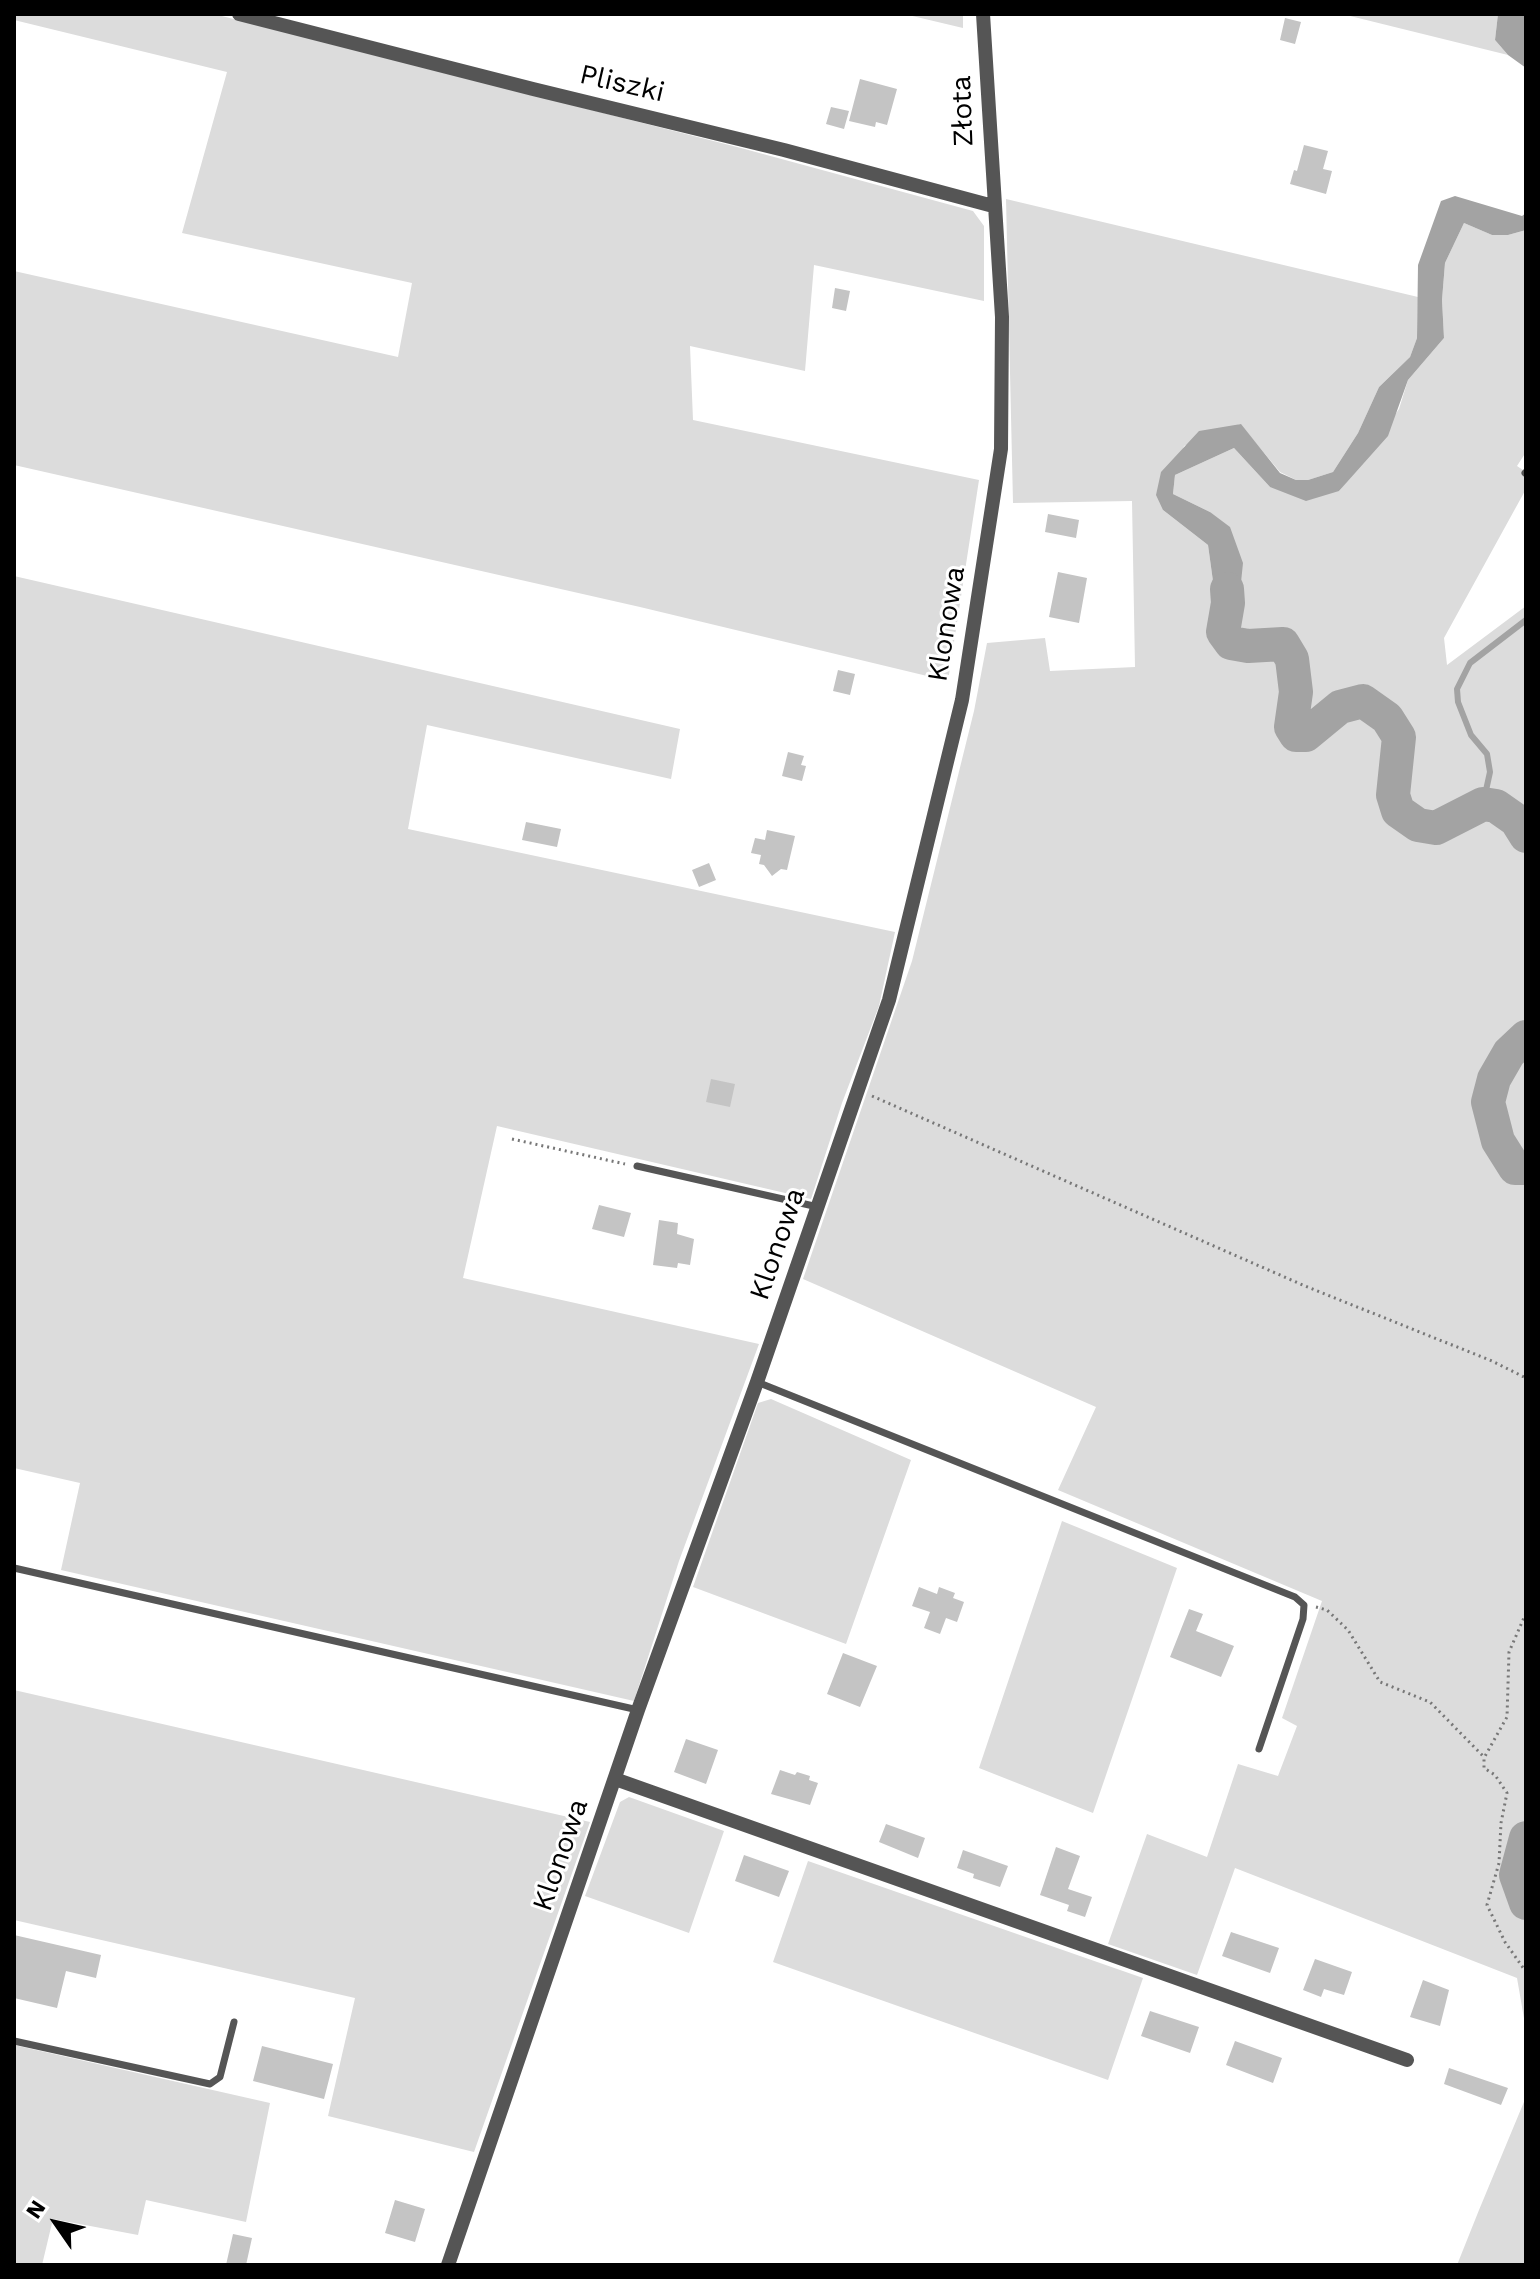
<!DOCTYPE html>
<meta charset="utf-8">
<style>
body{margin:0}
#map{position:relative;width:1540px;height:2279px;overflow:hidden;background:#fff;font-family:"Work Sans",sans-serif}
canvas{display:block}
.frame{position:absolute;inset:0;border:16px solid #000;pointer-events:none}
.north{position:absolute;left:16px;top:2183px;width:80px;height:80px;-webkit-text-stroke:6px #fff;paint-order:stroke;rotate:304deg;font-size:22px;font-weight:700;line-height:32px;text-align:center;color:#000}
.north::after{content:'';display:block;margin:auto;width:28px;height:36px;background:#000;clip-path:polygon(50% 0,100% 100%,50% 72%,0 100%)}
</style>
<div id="map">
<canvas width="1540" height="2279"></canvas>
<div class="frame"></div>
<div class="north">N</div>
</div>
<script>
const g = document.querySelector('canvas').getContext('2d');
g.lineJoin = 'round';
function fill(path, color) { g.fillStyle = color; g.fill(path, 'evenodd'); }
const poly = rows => new Path2D(rows.map(r => 'M' + r).join(''));
function strokePath(path, color, width, dash) { g.strokeStyle = color; g.lineWidth = width; g.lineCap = dash ? 'butt' : 'round'; g.setLineDash(dash || []); g.stroke(path); }
function drawText(font, color, halo, rows, align = 'center') {
  g.font = font + ' "Work Sans",sans-serif'; g.lineWidth = 6; g.setLineDash([]); g.textBaseline = 'middle'; g.strokeStyle = halo; g.fillStyle = color; for (const [text, x, y, turn = 0] of rows) {
    g.save(); g.translate(x, y); g.rotate((+turn || 0) * Math.PI / 180); g.textAlign = isNaN(turn) ? turn : align; if (halo) g.strokeText(text, 0, 0); g.fillText(text, 0, 0); g.restore();
  }
}
const green = poly([
 [14,14,214,14,741,148,973,211,984,226,984,301,814,265,805,371,690,346,693,420,979,480,948,681,640,607,14,465,14,271,398,357,412,283,182,233,227,72,14,20],
 [904,14,963,14,963,28],
 [1342,14,1498,14,1495,40,1508,55],
 [1006,199,1418,297,1417,338,1410,357,1379,387,1358,433,1333,472,1308,480,1296,480,1280,472,1240,424,1184,446,1163,510,1208,545,1216,603,1215,635,1237,621,1210,512,1173,494,1175,475,1234,448,1270,487,1339,491,1361,464,1399,409,1408,380,1444,338,1442,300,1445,263,1464,223,1492,235,1508,235,1526,230,1526,452,1517,466,1526,472,1526,489,1444,638,1447,665,1526,606,1526,2030,1517,1978,1235,1868,1197,1975,1108,1944,1147,1834,1207,1857,1238,1764,1278,1776,1297,1726,1282,1718,1322,1601,1058,1490,1096,1407,803,1279,912,961,974,711,987,643,1045,638,1050,671,1135,667,1132,501,1013,503],
 [14,576,680,729,671,779,427,725,408,829,895,932,879,1006,842,1103,811,1199,497,1126,463,1278,759,1344,679,1561,634,1701,61,1570,80,1483,14,1468],
 [771,1399,911,1460,846,1644,693,1587,758,1403],
 [1062,1521,1177,1568,1093,1813,979,1768],
 [14,1690,590,1822,474,2152,328,2116,355,1998,14,1920],
 [629,1797,724,1831,689,1933,585,1896,620,1802],
 [808,1861,1143,1978,1108,2080,773,1962],
 [14,2045,270,2103,246,2222,146,2200,138,2235,53,2219,42,2265,14,2265],
 [1526,2097,1526,2265,1457,2265,1479,2210]
]);
const water = poly([
 [1498,14,1526,14,1526,68,1508,55,1495,40],
 [1455,196,1522,216,1526,213,1526,230,1508,235,1492,235,1464,223,1445,263,1442,300,1444,338,1408,380,1388,436,1339,491,1306,501,1270,487,1234,448,1175,475,1173,494,1210,512,1230,527,1243,563,1237,621,1232,630,1214,635,1216,603,1208,545,1163,510,1156,495,1161,472,1199,431,1241,424,1280,473,1296,480,1308,480,1333,472,1358,433,1379,387,1410,357,1417,338,1418,265,1441,201]
]);
const stream = poly([
 [1483,804,1490,772,1487,754,1471,735,1458,702,1457,689,1470,663,1526,620]
]);
const river = poly([
 [1227,589,1228,603,1223,632,1231,643,1248,646,1283,644,1292,659,1296,692,1291,727,1296,735,1306,735,1340,707,1363,701,1387,718,1399,737,1393,795,1398,811,1418,825,1436,828,1483,804,1496,806,1516,820,1526,836],
 [1526,1037,1509,1053,1494,1079,1488,1102,1498,1141,1515,1168,1526,1168],
 [1526,1838,1516,1875,1526,1903]
]);
const building = poly([
 [1285,18,1301,22,1295,44,1280,40],
 [860,79,897,89,887,125,876,122,875,127,849,121],
 [831,107,849,111,844,129,826,124],
 [1304,145,1328,151,1323,169,1332,171,1326,194,1290,184,1294,170,1297,171],
 [835,288,850,291,846,311,832,308],
 [1048,514,1079,520,1076,538,1045,532],
 [1058,572,1087,578,1079,623,1049,617],
 [838,670,855,674,850,695,833,691],
 [788,752,804,756,801,765,806,766,802,781,782,776],
 [526,822,561,829,557,847,522,840],
 [767,830,795,836,787,870,781,869,772,876,764,865,759,864,761,855,751,853,755,838,765,840],
 [709,863,716,880,699,887,692,870],
 [711,1079,735,1084,730,1107,706,1102],
 [599,1205,631,1213,624,1237,592,1229],
 [659,1220,678,1223,677,1234,694,1239,690,1265,678,1263,677,1268,653,1265],
 [919,1587,937,1594,939,1587,955,1593,953,1598,964,1602,957,1622,946,1618,940,1634,924,1628,930,1612,912,1606],
 [1189,1609,1203,1614,1196,1631,1234,1646,1221,1677,1170,1657],
 [843,1653,877,1666,860,1707,827,1694],
 [686,1739,718,1750,706,1784,674,1772],
 [780,1770,795,1775,797,1772,810,1776,809,1780,818,1783,810,1805,771,1794],
 [886,1824,925,1838,918,1858,879,1842],
 [1056,1847,1080,1856,1068,1889,1092,1897,1085,1917,1067,1911,1069,1905,1040,1895],
 [963,1850,1008,1866,1000,1887,973,1878,974,1874,957,1868],
 [744,1855,789,1871,779,1897,735,1881],
 [1231,1932,1279,1948,1270,1973,1222,1956],
 [14,1935,101,1955,96,1978,66,1971,57,2008,14,1998],
 [1315,1959,1352,1972,1344,1995,1324,1989,1321,1997,1303,1990],
 [1423,1980,1449,1990,1440,2026,1410,2017],
 [1150,2011,1199,2027,1190,2053,1141,2036],
 [1235,2041,1282,2058,1273,2083,1226,2065],
 [262,2046,333,2064,324,2099,253,2081],
 [1449,2068,1508,2088,1501,2105,1444,2084],
 [395,2200,425,2209,415,2242,385,2233],
 [233,2234,252,2238,246,2265,226,2265]
]);
const path = poly([
 [872,1096,1305,1286,1492,1361,1526,1378],
 [512,1139,625,1164],
 [1316,1607,1327,1610,1348,1630,1380,1682,1430,1702,1484,1757],
 [1526,1613,1509,1652,1507,1717,1484,1758,1484,1768,1495,1775,1507,1793,1501,1823,1499,1863,1487,1905,1505,1942,1526,1972]
]);
const lane = poly([
 [1525,473,1526,472],
 [637,1166,818,1207],
 [757,1382,1295,1597,1304,1605,1303,1619,1259,1749],
 [14,1568,638,1710],
 [14,2041,210,2084,220,2077,234,2022]
]);
const street = poly([
 [239,14,533,89,784,150,993,206],
 [615,1779,1407,2060],
 [448,2265,638,1710,757,1382,889,1000,962,700,1001,449,1002,317,983,14]
]);
const streetNames = [
 ["Pliszki",622,84,13],
 ["Złota",963,111,-92],
 ["Klonowa",947,624,-81],
 ["Klonowa",778,1244,-71],
 ["Klonowa",561,1855,-71]
];
fill(green, '#dcdcdc');
fill(water, '#a3a3a3');
strokePath(stream, '#a3a3a3', 6);
strokePath(river, '#a3a3a3', 34);
fill(building, '#c4c4c4');
strokePath(path, '#777', 3, [2, 4]);
strokePath(lane, '#555', 7);
strokePath(street, '#555', 14);
drawText('28px', '#000', '#fff', streetNames);
</script>
